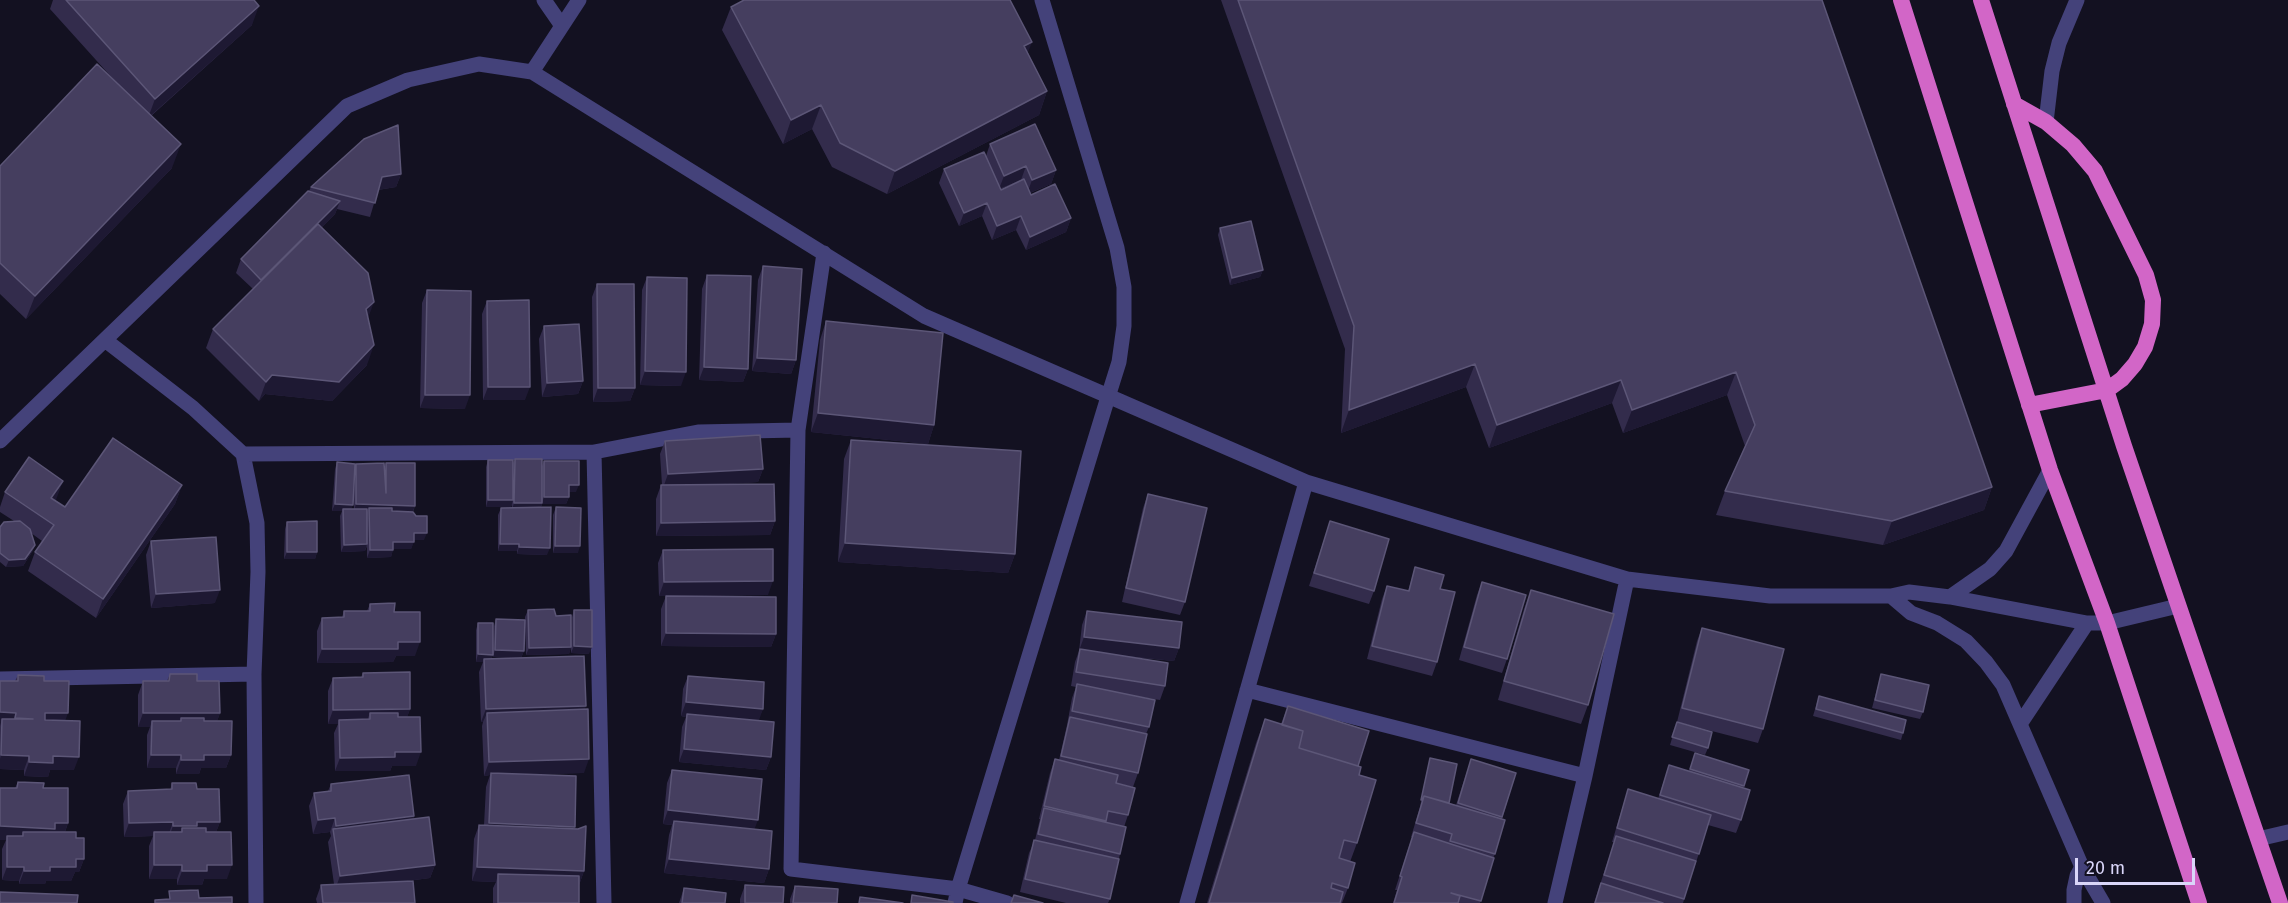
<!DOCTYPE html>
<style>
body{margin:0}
#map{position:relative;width:2288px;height:903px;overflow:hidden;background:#131121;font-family:"Fira Sans",sans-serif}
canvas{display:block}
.scale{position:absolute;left:2075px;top:858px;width:120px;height:27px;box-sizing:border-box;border:3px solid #dad6f9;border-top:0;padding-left:8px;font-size:18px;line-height:21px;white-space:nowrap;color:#dad6f9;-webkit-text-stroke:4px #131121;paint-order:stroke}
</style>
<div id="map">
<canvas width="2288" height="903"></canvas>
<div class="scale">20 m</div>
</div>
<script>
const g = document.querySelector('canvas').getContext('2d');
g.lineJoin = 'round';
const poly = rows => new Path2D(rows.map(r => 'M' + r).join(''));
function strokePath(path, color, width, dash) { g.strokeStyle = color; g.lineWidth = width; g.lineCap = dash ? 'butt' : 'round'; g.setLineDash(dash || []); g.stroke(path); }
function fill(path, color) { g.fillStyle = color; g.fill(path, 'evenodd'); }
const service = poly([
 [1042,0,1117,248,1124,287,1124,326,1119,362,1108,397],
 [2074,903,2074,890,2077,876,2082,867]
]);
const minor = poly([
 [544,0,562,26],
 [532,72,579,0],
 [824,253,798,430,791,869,958,889,1007,903],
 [105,340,193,408,243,454,257,523,258,572,254,674,256,903],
 [0,441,347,106,408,80,479,64,532,72,924,316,1306,482,1627,579,1770,596,1891,596,1909,592,1950,597,2087,623,2107,623,2178,606],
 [594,452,604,903],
 [243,454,594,452,698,432,798,430],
 [1891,596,1911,613,1937,623,1966,641,1986,662,2003,685,2082,867,2103,903],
 [1950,597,1990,569,2006,551,2050,470],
 [0,679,254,674],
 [1247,690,1585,776],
 [2020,724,2087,623],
 [2258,839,2288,832],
 [955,903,958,889,1108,397],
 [1187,903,1306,482],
 [1555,903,1585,776,1627,579]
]);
const tertiary = poly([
 [2046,122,2052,71,2059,43,2077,0]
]);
const trunk = poly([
 [1901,0,2050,470,2107,623,2199,903],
 [1981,0,2124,446,2280,903],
 [2014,104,2046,122,2073,145,2095,171,2146,275,2153,300,2152,324,2145,347,2135,364,2122,379,2107,390,2029,405]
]);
const wall = poly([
 [53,0,254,0,252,25,151,116,172,168,26,319,0,294,0,166,114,80,50,9],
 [1221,0,1822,0,1992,487,1984,510,1883,545,1716,515,1725,491,1745,446,1727,395,1623,433,1612,403,1489,448,1466,387,1341,433,1345,349],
 [731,7,1028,53,1047,91,1039,115,887,194,832,167,812,129,783,144,722,30],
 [990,144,1056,170,1051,184,1030,193,1031,195,1071,218,1066,232,1026,250,1016,230,992,240,982,216,959,226,939,183,944,169,986,156],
 [1021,180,1001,190,1001,189],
 [401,174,396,187,378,190,370,217,337,209,335,214,322,227,368,317,367,365,332,401,265,394,259,401,206,348,213,329,253,289,236,273,241,259,309,191,311,187],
 [1220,228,1263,270,1260,277,1230,285,1218,235],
 [763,266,796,360,791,374,752,371,758,280],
 [707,275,748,369,743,382,699,380,702,289],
 [647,277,681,386,640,385,642,290],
 [597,284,635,388,630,401,593,402,592,297],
 [427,290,465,409,420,408,422,303],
 [487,301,525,400,483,400,482,314],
 [826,321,934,425,928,444,811,432,820,340],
 [544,326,583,381,578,394,542,397,539,339],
 [851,440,1015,554,1008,573,838,562,844,459],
 [665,441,763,469,758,482,718,484,775,521,770,535,656,536,656,499,661,485,662,485,660,454],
 [515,459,542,466,544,461,576,492,569,492,569,497,566,504,542,504,541,507,547,555,517,554,517,551,498,551,498,515,501,508,512,508,512,504,511,507,486,507,486,467,488,460,513,463],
 [337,462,355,467,356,464,385,467,386,463,415,506,413,512,424,540,414,540,411,549,393,549,391,557,367,558,367,546,365,551,341,552,340,516,342,511,332,511,335,469],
 [354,494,354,509,351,509],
 [182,485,175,504,96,618,28,571,35,552,42,541,31,533,35,545,32,552,23,566,6,567,0,562,0,527,14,521,0,512,0,507,5,492,55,501,65,507],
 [1148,494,1185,602,1180,615,1122,602,1143,508],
 [556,507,578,553,553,553,553,515],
 [1330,521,1374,591,1369,604,1309,586],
 [287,522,317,552,315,559,284,559,285,529],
 [151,541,215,603,151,608,146,555],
 [663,550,768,595,671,596,776,634,771,647,661,646,661,609,666,596,659,596,658,563],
 [1415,567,1440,589,1437,662,1432,676,1367,659,1382,599,1387,586,1408,591],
 [1482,582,1507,659,1502,673,1459,660,1477,595],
 [1531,590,1588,705,1581,724,1498,700,1524,609],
 [370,604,394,612,415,656,396,656,393,662,317,663,317,631,322,618,342,617,344,611,367,611],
 [528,610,556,616,571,645,572,617,574,610,589,654,571,653,571,647,569,654,526,655,525,623,524,651,521,658,493,657,493,655,491,659,585,710,584,773,526,774,574,829,584,871,579,885,579,903,493,903,493,888,496,882,472,881,474,839,479,825,484,825,486,787,490,775,484,776,482,726,483,722,481,722,479,672,483,662,476,662,476,630,478,623,493,652,494,626,496,619,525,620,525,617],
 [1087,611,1179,648,1174,661,1130,657,1165,686,1160,700,1140,697,1149,727,1146,734,1138,773,1133,787,1116,783,1128,815,1124,827,1120,854,1110,899,1108,903,1066,903,1020,892,1029,853,1035,840,1040,819,1039,819,1050,773,1055,759,1059,760,1067,725,1072,698,1076,687,1071,686,1075,662,1079,651,1082,625],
 [1702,628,1763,729,1758,743,1677,722,1697,641],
 [363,673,410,709,407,717,416,766,392,766,390,771,335,771,334,733,338,724,328,724,328,691,333,678,361,677],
 [170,674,197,681,220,713,217,721,231,755,226,768,201,768,199,774,176,774,176,768,147,768,147,735,150,727,138,727,138,695,143,681,167,681],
 [1881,674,1923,712,1920,719,1872,708],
 [18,675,44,681,65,721,74,770,50,770,48,777,24,776,24,770,0,769,0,681,15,681],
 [688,676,763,709,758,720,771,757,766,770,679,762,682,727,686,717,681,716,683,689],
 [1819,696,1903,733,1901,740,1813,716],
 [1288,706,1358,766,1359,775,1357,843,1350,862,1348,888,1342,903,1207,903,1256,743,1265,719,1281,724],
 [1677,722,1708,748,1705,755,1670,745],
 [1695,753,1749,770,1743,788,1741,820,1736,833,1708,825,1683,903,1594,903,1614,842,1612,842,1628,789,1658,799,1669,765,1689,771],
 [1430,758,1449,803,1456,805,1471,759,1516,773,1502,819,1505,820,1480,903,1393,903,1397,890,1395,890,1412,837,1411,837,1420,807,1428,766],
 [672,770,755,829,769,869,764,883,664,873,669,835,672,825,663,824,667,783],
 [18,782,43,788,68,823,65,832,76,838,84,859,79,872,75,872,71,881,46,881,45,884,19,884,19,881,2,880,2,849,6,840,0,840,0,788,15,788],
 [172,783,197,789,220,822,216,832,227,879,204,879,202,885,177,885,177,879,149,879,149,846,153,836,124,837,123,804,128,791,170,790],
 [331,784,414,816,413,819,435,865,430,878,407,881,415,903,317,903,316,899,321,885,334,884,328,842,331,836,330,832,313,834,309,806,314,793,328,791],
 [745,885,783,903,740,903,740,899],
 [795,886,837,903,790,903,790,899],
 [684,888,725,903,679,903]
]);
const shadedWall = poly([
 [259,6,252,25,148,118,155,99],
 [1032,42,1023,65,1024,46],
 [1047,91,1039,115,887,194,895,171],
 [821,105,812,129,783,144,791,120],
 [181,144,172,168,26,319,35,296],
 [1026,166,1021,180,999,189,1004,176],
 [1056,170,1051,184,1027,194,1032,180],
 [401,174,396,187,377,190,382,177],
 [340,201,335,214,256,293,261,280],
 [987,203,982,216,959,226,964,213],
 [1021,216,1016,230,992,240,997,226],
 [1071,218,1066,232,1026,250,1030,237],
 [1263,270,1260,277,1230,285,1232,278],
 [374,302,367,321,366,309],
 [374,345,367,365,332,401,265,394,259,401,266,382,272,375],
 [757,358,796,360,791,374,752,371],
 [1475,364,1466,387,1341,433,1349,410],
 [704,367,748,369,743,382,699,380],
 [645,371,686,372,681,386,640,385],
 [1736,372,1727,395,1623,433,1632,410],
 [1621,380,1612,403,1489,448,1497,425],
 [583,381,578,394,542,397,547,383],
 [488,387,530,387,525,400,483,400],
 [598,388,635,388,630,401,593,402],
 [425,395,470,395,465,409,420,408],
 [818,413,934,425,928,444,811,432],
 [763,469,758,482,663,488,668,474],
 [63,481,56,500,44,517,51,498],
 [182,485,175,504,96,618,103,599],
 [569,485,579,485,576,492,566,492],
 [1992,487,1984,510,1883,545,1892,521],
 [544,497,569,497,566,504,542,504,539,511,512,510,514,503,542,503],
 [488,500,513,500,511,507,486,507],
 [335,504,353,505,350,512,343,509,342,511,332,511],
 [356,504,415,506,412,513,369,512,369,508,367,512,354,511],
 [775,521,770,535,656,536,661,523],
 [414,533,427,533,424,540,412,540],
 [393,542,414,542,411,549,390,549],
 [845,543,1015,554,1008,573,838,562],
 [367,544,365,551,341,552,344,545],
 [500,544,519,544,517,551,498,551],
 [35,545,32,552,23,566,6,567,9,560],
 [555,546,580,546,578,553,553,553],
 [519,547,550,548,547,555,517,554],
 [370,550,393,550,391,557,367,558],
 [287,552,317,552,315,559,284,559],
 [773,581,768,595,659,596,664,582],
 [220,590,215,603,151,608,156,594],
 [666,633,776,634,771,647,661,646],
 [1084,637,1179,648,1174,661,1079,651],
 [398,642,420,642,415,656,396,656,393,662,317,663,322,649],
 [574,646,592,647,589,654,571,653],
 [571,647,569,654,526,655,529,648],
 [495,650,524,651,521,658,493,657],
 [478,654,493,655,490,662,484,659,483,662,476,662],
 [686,702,763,709,758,723,687,714,686,717,681,716],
 [586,706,581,720,487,713,483,722,481,722,486,709],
 [410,709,405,723,370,719,370,713,366,723,339,720,338,724,328,724,333,710],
 [0,712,16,713,11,726,2,719,0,726],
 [45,713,68,713,63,727,40,726],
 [143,713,220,713,215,727,181,721,181,718,178,727,152,721,150,727,138,727],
 [684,749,771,757,766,770,679,762],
 [395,752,421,752,416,766,392,766,390,771,335,771,340,758],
 [1,755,29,756,24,770,0,769,0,759],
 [151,755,181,755,176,768,147,768],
 [204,755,231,755,226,768,201,768,199,774,176,774,181,760],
 [53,756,79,757,74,770,50,770,48,777,24,776,29,762],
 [589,759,584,773,491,775,491,773,490,775,484,776,489,762],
 [668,810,758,820,753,833,674,821,672,825,663,824],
 [414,816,409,830,334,832,336,826],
 [335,818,330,832,313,834,318,820],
 [173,822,168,836,154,832,153,836,124,837,129,823],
 [197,822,220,822,215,835,182,828,178,839,168,840,173,826],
 [55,823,68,823,63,837,23,836,23,832,20,841,7,836,6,840,0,840,0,826],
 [489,823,575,827,570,840,484,836],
 [76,859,84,859,79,872,75,872,71,881,46,881,45,884,19,884,24,871],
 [669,859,769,869,764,883,664,873],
 [154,865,182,865,177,879,149,879],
 [207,865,232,865,227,879,204,879,202,885,177,885,182,871],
 [435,865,430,878,335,890,340,876],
 [7,867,24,867,19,881,2,880],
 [477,867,584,871,579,885,498,882,498,874,496,882,472,881]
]);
const building = poly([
 [66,0,254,0,259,6,155,99,66,0],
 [744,0,1010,0,1032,42,1024,46,1047,91,895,171,840,143,821,105,791,120,731,7,744,0],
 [1238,0,1822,0,1992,487,1892,521,1725,491,1755,425,1736,372,1632,410,1621,380,1497,425,1475,364,1349,410,1354,326,1238,0],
 [97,64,181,144,35,296,0,263,0,166,97,64],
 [1035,124,1056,170,1032,180,1026,166,1004,176,990,144,1035,124],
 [398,125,401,174,382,177,375,203,311,187,364,139,398,125],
 [984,152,1001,190,1024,179,1031,195,1055,184,1071,218,1030,237,1021,216,997,226,987,203,964,213,944,169,984,152],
 [308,191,340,201,261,280,241,259,308,191],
 [1251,221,1263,270,1232,278,1220,228,1251,221],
 [318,224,368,273,374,302,366,309,374,345,339,382,272,375,266,382,213,329,318,224],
 [763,266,802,269,796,360,757,358,763,266],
 [707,275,751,276,748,369,704,367,707,275],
 [647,277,687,278,686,372,645,371,647,277],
 [597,284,634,284,635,388,598,388,597,284],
 [427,290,471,291,470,395,425,395,427,290],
 [529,300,530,387,488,387,487,301,529,300],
 [826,321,943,333,934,425,818,413,826,321],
 [579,324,583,381,547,383,544,326,579,324],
 [760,435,763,469,668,474,665,441,760,435],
 [113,438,182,485,103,599,35,552,54,525,5,492,29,457,63,481,51,498,65,507,113,438],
 [851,440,1021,451,1015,554,845,543,851,440],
 [515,459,542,459,542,503,514,503,515,459],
 [488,460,513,460,513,500,488,500,488,460],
 [544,461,579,461,579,485,569,485,569,497,544,497,544,461],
 [337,462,355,464,353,505,335,504,337,462],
 [384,463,386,493,386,463,415,463,415,506,356,504,356,464,384,463],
 [774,484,775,521,661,523,661,485,774,484],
 [1148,494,1207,508,1185,602,1126,588,1148,494],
 [551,507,550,548,519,547,519,544,500,544,501,508,551,507],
 [556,507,581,508,580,546,555,546,556,507],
 [369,508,392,508,392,511,413,512,416,516,427,516,427,533,414,533,414,542,393,542,393,550,370,550,369,508],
 [343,509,367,509,367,544,344,545,343,509],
 [20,521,30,529,35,545,25,559,9,560,0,553,0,527,4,522,20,521],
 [317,521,317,552,287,552,287,522,317,521],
 [1330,521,1389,539,1374,591,1314,573,1330,521],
 [216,537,220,590,156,594,151,541,216,537],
 [773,549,773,581,664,582,663,550,773,549],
 [1415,567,1444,575,1440,589,1455,592,1437,662,1372,646,1387,586,1409,591,1415,567],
 [1482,582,1526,595,1507,659,1464,647,1482,582],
 [1531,590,1614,614,1588,705,1504,681,1531,590],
 [666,596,776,597,776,634,666,633,666,596],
 [395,603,394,612,420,612,420,642,398,642,398,649,322,649,322,618,344,617,344,611,370,611,370,604,395,603],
 [554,609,556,616,571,615,571,647,529,648,528,610,554,609],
 [574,610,592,610,592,647,574,646,574,610],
 [1087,611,1182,622,1179,648,1084,637,1087,611],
 [496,619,525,620,524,651,495,650,496,619],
 [478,623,493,623,493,655,478,654,478,623],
 [1702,628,1784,649,1763,729,1682,708,1702,628],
 [1080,649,1168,663,1165,686,1076,672,1080,649],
 [584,656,586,706,486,709,484,659,584,656],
 [410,672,410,709,333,710,333,678,363,677,363,673,410,672],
 [170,674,197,674,197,681,219,681,220,713,143,713,143,681,169,681,170,674],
 [1881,674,1929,685,1923,712,1875,700,1881,674],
 [18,675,44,676,44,681,69,681,68,713,45,713,45,720,80,721,79,757,53,756,53,763,29,762,29,756,1,755,2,719,33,719,15,718,16,713,0,712,0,681,18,681,18,675],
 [688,676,764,682,763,709,686,702,688,676],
 [1077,684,1155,700,1149,727,1072,711,1077,684],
 [1819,696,1906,720,1903,733,1816,709,1819,696],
 [1288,706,1369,731,1358,766,1299,748,1303,731,1282,725,1288,706],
 [588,709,589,759,489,762,487,713,588,709],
 [370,713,398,713,398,717,420,717,421,752,395,752,395,757,340,758,339,720,370,719,370,713],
 [687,714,774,722,771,757,684,749,687,714],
 [1070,717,1147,734,1138,773,1061,756,1070,717],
 [181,718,204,718,204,721,232,721,231,755,204,755,204,760,181,760,181,755,151,755,152,721,181,721,181,718],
 [1265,719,1303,731,1299,748,1361,767,1359,775,1376,780,1357,843,1344,840,1339,858,1355,863,1348,888,1332,883,1331,888,1343,892,1340,903,1209,903,1265,719],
 [1677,722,1712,732,1708,748,1672,737,1677,722],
 [1695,753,1749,770,1744,786,1690,769,1695,753],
 [1430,758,1457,764,1449,803,1424,796,1422,800,1421,800,1430,758],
 [1055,759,1118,775,1116,783,1135,788,1128,815,1108,811,1106,821,1044,806,1055,759],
 [1471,759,1516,773,1502,817,1458,803,1471,759],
 [1669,765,1750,790,1741,820,1660,795,1669,765],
 [672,770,762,779,758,820,668,810,672,770],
 [491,773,576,776,575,827,489,823,491,773],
 [409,775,414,816,336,826,335,818,318,820,314,793,331,791,331,784,409,775],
 [18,782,44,783,43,788,68,788,68,823,55,823,55,829,0,826,0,788,17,788,18,782],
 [172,783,196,783,197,789,219,789,220,822,197,822,197,826,173,826,173,822,129,823,128,791,172,789,172,783],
 [1628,789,1711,815,1699,854,1617,828,1628,789],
 [1424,796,1505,820,1495,854,1450,841,1452,834,1416,823,1424,796],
 [1044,808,1126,827,1120,854,1038,834,1044,808],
 [429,817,435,865,340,876,333,829,429,817],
 [674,821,772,831,769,869,669,859,674,821],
 [479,825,578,829,586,826,584,871,477,867,479,825],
 [182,828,206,828,206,832,231,832,232,865,207,865,207,871,182,871,182,865,154,865,154,832,182,832,182,828],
 [23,832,76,832,76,838,84,838,84,859,76,859,76,867,50,867,50,871,24,871,24,867,7,867,7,836,23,836,23,832],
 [1414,832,1494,858,1481,901,1451,893,1460,896,1458,903,1394,903,1402,877,1400,876,1414,832],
 [1616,836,1696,861,1684,899,1604,875,1616,836],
 [1034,840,1119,859,1110,899,1025,879,1034,840],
 [498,874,579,876,579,903,498,903,498,874],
 [413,881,415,903,323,903,321,885,413,881],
 [1601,883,1663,903,1595,903,1601,883],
 [745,885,784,887,783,903,745,903,745,885],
 [795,886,838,889,837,903,793,903,795,886],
 [684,888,726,893,725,903,682,903,684,888],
 [198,890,199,898,232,897,232,903,155,903,155,900,170,899,169,891,198,890],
 [0,892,78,895,77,903,0,903,0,892],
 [912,895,953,902,953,903,911,903,912,895],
 [1014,895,1043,903,1011,903,1014,895],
 [860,897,903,903,859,903,860,897]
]);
strokePath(service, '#44427a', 15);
strokePath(minor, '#44427a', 15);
strokePath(tertiary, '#44427a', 15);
strokePath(trunk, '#d266c7', 16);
fill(wall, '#332c4c');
fill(shadedWall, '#1e1933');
fill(building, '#453e5f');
strokePath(building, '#5c5677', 1.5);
</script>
